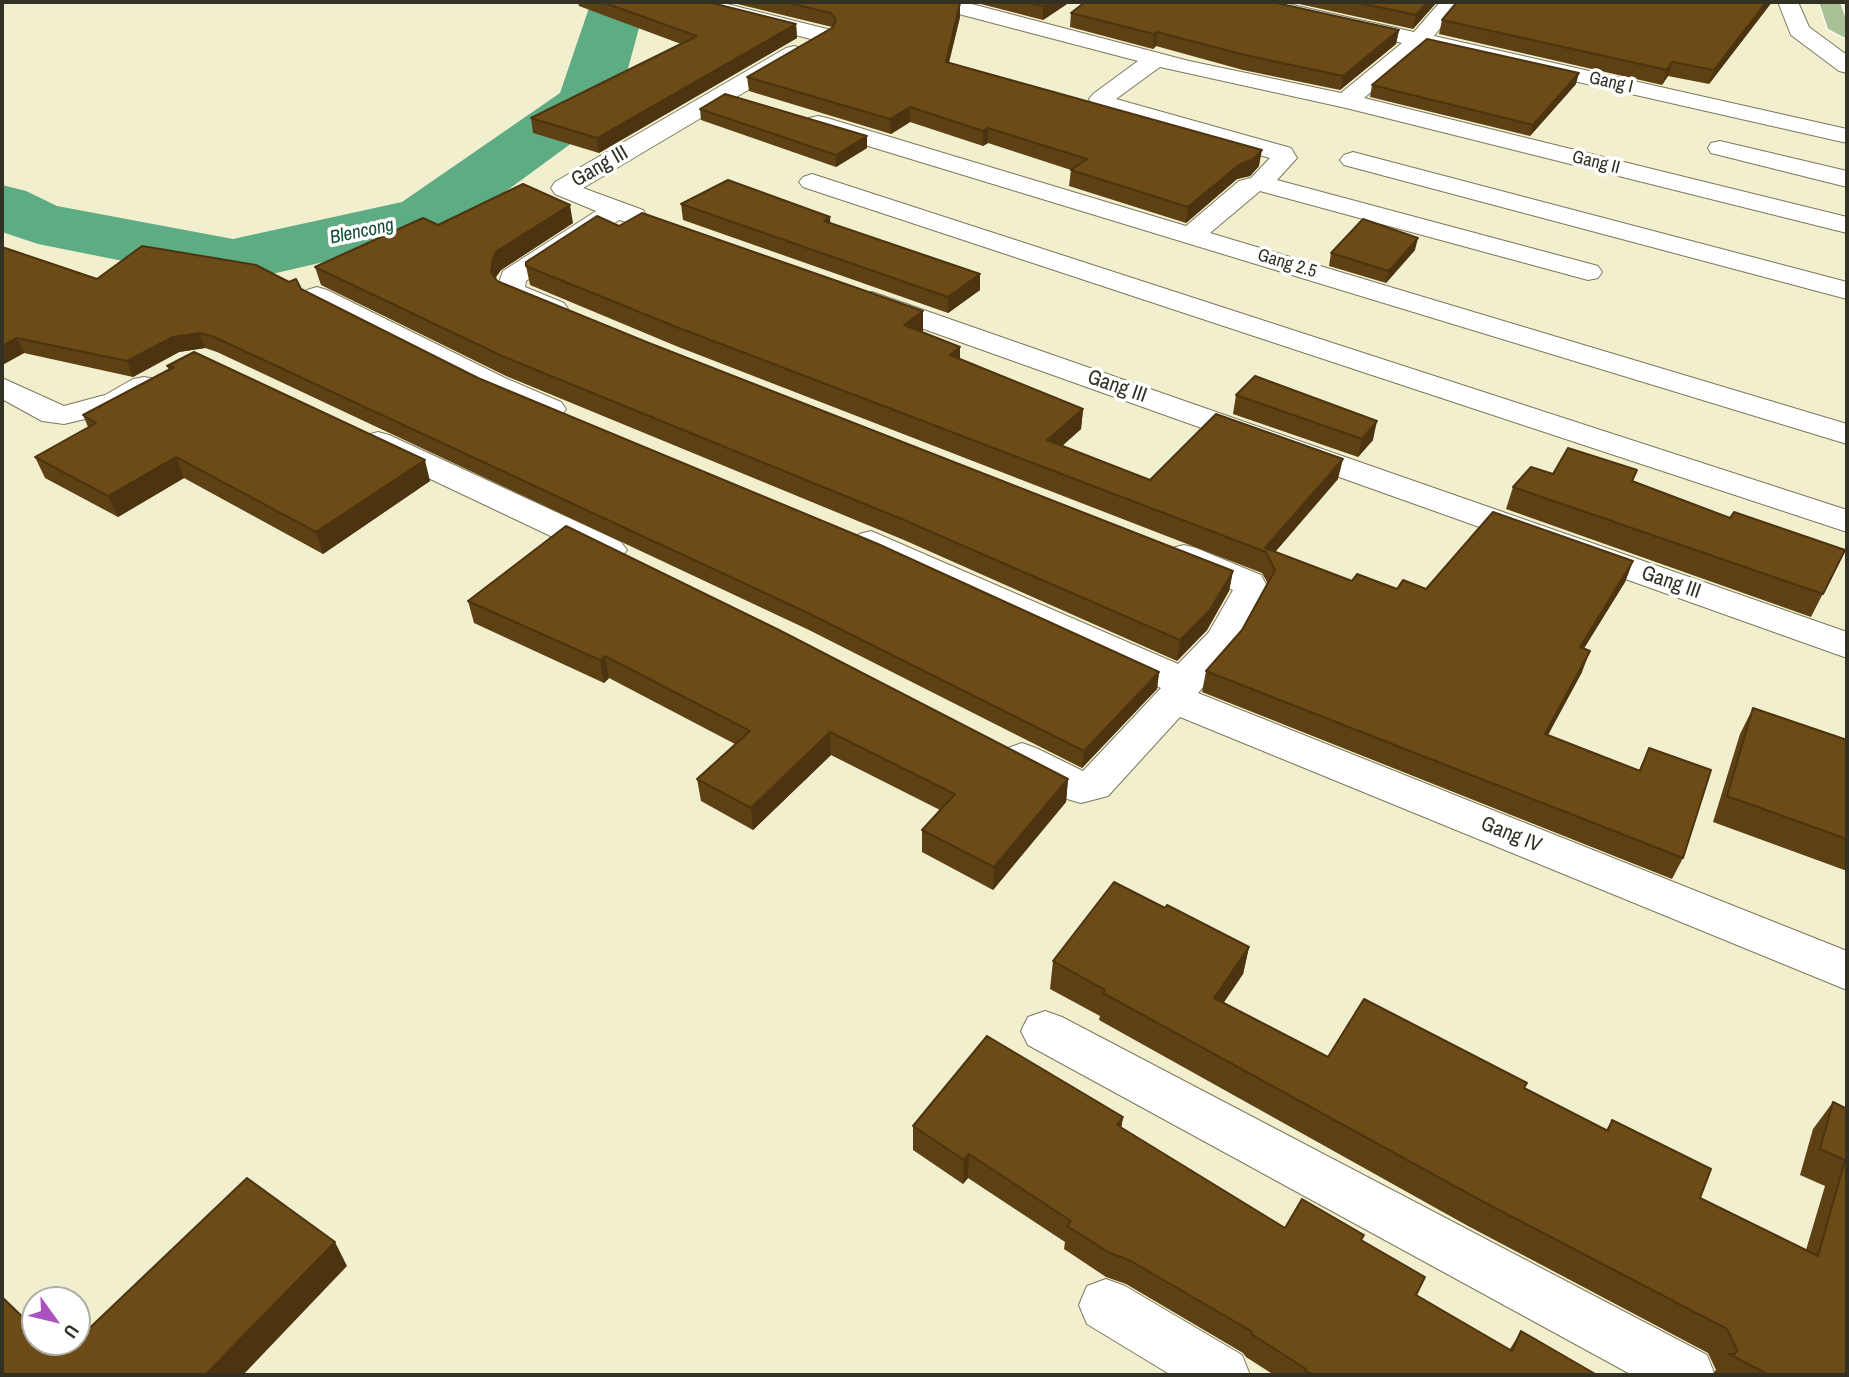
<!DOCTYPE html>
<style>
body{margin:0}
#map{position:relative;width:1849px;height:1377px;overflow:hidden;background:#f2efcf;font-family:"Archivo Narrow",sans-serif}
canvas{display:block}
.frame{position:absolute;inset:0;border:4px solid #323124;pointer-events:none}
.north{position:absolute;left:21px;top:1286px;width:70px;height:70px;box-sizing:border-box;background:#fff;border:2px solid #adada7;border-radius:50%;rotate:124deg;font-size:19px;font-weight:700;line-height:28px;text-align:center;color:#323124}
.north::after{content:'';display:block;margin:auto;width:24px;height:32px;background:#ab52be;clip-path:polygon(50% 0,100% 100%,50% 72%,0 100%)}
</style>
<div id="map">
<canvas width="1849" height="1377"></canvas>
<div class="frame"></div>
<div class="north">U</div>
</div>
<script>
const g = document.querySelector('canvas').getContext('2d');
g.lineJoin = 'round';
const poly = rows => new Path2D(rows.map(r => 'M' + r).join(''));
function fill(path, color) { g.fillStyle = color; g.fill(path, 'evenodd'); }
function strokePath(path, color, width, dash) { g.strokeStyle = color; g.lineWidth = width; g.lineCap = dash ? 'butt' : 'round'; g.setLineDash(dash || []); g.stroke(path); }
function drawText(font, color, halo, rows, align = 'center') {
  g.font = font + ' "Archivo Narrow",sans-serif'; g.lineWidth = 7; g.setLineDash([]); g.textBaseline = 'middle'; g.strokeStyle = halo; g.fillStyle = color; for (const [text, x, y, turn = 0] of rows) {
    g.save(); g.translate(x, y); g.rotate((+turn || 0) * Math.PI / 180); g.textAlign = isNaN(turn) ? turn : align; if (halo) g.strokeText(text, 0, 0); g.fillText(text, 0, 0); g.restore();
  }
}
const river = poly([
 [591,2,646,2,619,102,610,115,449,233,233,283,38,244,2,232,2,185,26,191,57,206,233,239,402,202,560,93,591,2]
]);
const minor = poly([
 [698,2,719,2,831,30,834,35,831,40,823,42,700,11,698,2],
 [929,2,964,2,1189,61,1341,93,1402,43,1244,7,1242,2,1279,2,1414,32,1440,2,1461,2,1434,36,1847,129,1847,143,1424,47,1364,98,1847,217,1847,233,1346,108,1160,67,1116,99,1291,148,1297,158,1277,180,1598,266,1602,272,1598,278,1588,280,1260,191,1210,233,1847,424,1847,444,809,128,806,123,809,118,818,116,827,118,1186,226,1239,181,1251,178,1270,158,1094,108,1089,99,1093,94,1138,61,932,7,929,2],
 [1778,2,1798,2,1809,27,1847,55,1847,73,1839,71,1791,35,1778,2],
 [794,46,802,48,805,53,802,58,583,188,643,210,647,216,643,222,634,224,619,220,526,281,525,287,564,303,568,309,564,315,554,318,544,315,505,299,497,288,503,271,596,211,555,194,551,188,555,182,786,48,794,46],
 [1720,141,1847,171,1847,187,1711,153,1708,148,1711,143,1720,141],
 [1353,152,1847,282,1847,299,1344,165,1340,160,1344,155,1353,152],
 [812,174,1847,510,1847,532,803,187,799,182,803,177,812,174],
 [317,287,327,290,505,378,561,402,566,409,561,416,550,418,483,392,307,302,303,296,307,290,317,287],
 [872,292,1847,632,1847,658,862,307,858,301,862,295,872,292],
 [144,377,155,379,159,386,155,393,127,409,64,424,42,421,2,399,2,378,64,406,105,395,133,379,144,377],
 [378,432,389,435,621,542,627,550,621,558,609,561,597,558,367,449,362,442,367,435,378,432],
 [871,531,1178,664,1209,632,1233,590,1172,564,1166,556,1172,548,1184,545,1196,548,1261,575,1269,590,1236,649,1198,693,1847,951,1847,990,1180,717,1108,796,1081,803,1067,799,1008,768,1002,758,1008,748,1022,743,1036,748,1083,771,1161,688,859,550,854,542,859,534,871,531],
 [1045,1011,1062,1017,1707,1355,1715,1375,1632,1375,1028,1045,1021,1031,1028,1017,1045,1011],
 [1106,1279,1125,1286,1242,1355,1250,1375,1171,1375,1087,1324,1079,1305,1087,1286,1106,1279]
]);
const major = poly([
 [1819,2,1840,2,1847,22,1847,39,1828,29,1819,2]
]);
const wall = poly([
 [578,2,708,2,796,24,797,38,599,153,533,133,531,118,681,44,579,6],
 [729,2,955,2,960,17,949,63,1259,166,1250,176,1237,179,1186,223,1069,186,1071,170,988,143,983,146,910,122,891,134,749,91,747,77,832,27],
 [973,2,1070,2,1043,20],
 [1290,2,1437,2,1413,29],
 [1457,2,1772,2,1709,84,1668,76,1662,85,1439,34,1442,20],
 [1071,13,1399,30,1396,44,1340,90,1243,70,1156,46,1153,49,1070,27],
 [1576,84,1530,136,1370,97,1372,85],
 [700,109,867,136,867,148,836,167,701,120],
 [681,204,980,274,980,290,948,313,683,220],
 [573,223,501,270,496,277,497,281,649,343,1233,571,1229,591,1207,630,1177,661,904,540,506,376,321,285,315,267,438,225],
 [619,226,923,331,922,332,960,359,1083,409,1081,429,1062,446,1150,480,1338,479,1275,552,1352,581,1397,589,1426,589,1633,561,1625,582,1584,648,1582,672,1548,735,1639,770,1649,748,1683,858,1672,879,1202,692,1206,671,1242,630,1268,584,1262,573,676,346,530,285,526,266],
 [2,247,97,279,301,289,478,378,1159,672,1157,689,1082,768,809,630,217,352,205,348,179,352,133,377,24,353,4,364,2,363],
 [1415,250,1386,283,1329,266,1331,253],
 [194,352,430,481,323,554,184,478,118,517,45,478,35,457,88,427,83,415,169,370,167,366],
 [1236,395,1373,440,1358,457,1233,414],
 [1553,474,1633,482,1730,518,1845,550,1811,617,1506,509,1513,487],
 [468,601,1068,779,1066,802,993,890,922,852,922,830,940,810,831,755,753,830,701,801,697,779,735,744,609,678,604,683,474,623],
 [1753,708,1847,740,1847,871,1713,822,1740,734],
 [1165,908,1249,947,1243,974,1223,1003,1328,1057,1524,1088,1606,1130,1612,1120,1700,1198,1806,1250,1825,1186,1800,1175,1813,1129,1833,1102,1847,1109,1847,1375,1711,1375,1716,1370,1708,1353,1468,1226,1099,1020,1100,1016,1050,989,1053,961],
 [1123,1117,1121,1128,1285,1228,1362,1240,1416,1295,1510,1349,1521,1331,1597,1375,1274,1375,1246,1357,1243,1353,1126,1284,1106,1277,1064,1249,1065,1242,968,1178,963,1184,913,1150,913,1126]
]);
const shadedWall = poly([
 [1050,2,1070,2,1043,20,1043,6],
 [1428,2,1437,2,1413,29,1416,15],
 [1766,2,1772,2,1709,84,1714,70],
 [960,3,960,17,945,77,946,62],
 [796,24,797,38,599,153,597,138],
 [1399,30,1396,44,1340,90,1343,76],
 [1157,32,1156,46,1153,49,1154,34],
 [1672,62,1668,76,1662,85,1667,70],
 [1579,73,1576,84,1530,136,1533,125],
 [910,107,910,122,891,134,890,119],
 [988,128,988,143,983,146,983,131],
 [867,136,867,148,836,167,836,155],
 [1262,150,1259,166,1250,176,1237,179,1186,223,1188,207,1240,164],
 [570,205,573,223,501,270,496,277,495,291,491,272,493,258,497,251],
 [830,217,831,233,824,221],
 [1418,238,1415,250,1386,283,1389,271],
 [980,274,980,290,948,313,948,297],
 [923,311,923,331,904,344,904,325],
 [199,333,205,348,179,352,133,377,127,361,173,337],
 [17,338,24,353,4,364,2,358,2,346],
 [960,347,960,367,950,355],
 [1083,409,1081,429,1046,460,1047,440],
 [1377,421,1373,440,1358,457,1362,439],
 [176,457,184,478,118,517,108,496],
 [1343,459,1338,479,1269,559,1265,548],
 [425,460,430,481,323,554,316,532],
 [1633,561,1625,582,1572,668,1580,647],
 [1233,571,1229,591,1207,630,1177,661,1180,640],
 [1590,651,1582,672,1537,755,1545,734],
 [605,656,609,678,604,683,600,660],
 [1159,672,1157,689,1082,768,1084,751],
 [830,732,831,755,753,830,751,808],
 [1068,779,1066,802,993,890,994,867],
 [1249,947,1243,974,1208,1026,1214,998],
 [1123,1117,1119,1142,1117,1125],
 [969,1154,968,1178,963,1184,964,1160],
 [335,1242,347,1266,243,1375,205,1375]
]);
const building = poly([
 [602,2,708,2,796,24,597,138,531,118,697,36,602,2],
 [784,2,955,2,960,3,946,62,1262,150,1252,160,1240,164,1188,207,1071,170,1087,159,988,128,983,131,910,107,890,119,747,77,832,28,836,20,831,13,784,2],
 [1026,2,1050,2,1043,6,1026,2],
 [1085,2,1272,2,1399,30,1343,76,1245,55,1157,32,1154,34,1071,13,1085,2],
 [1355,2,1428,2,1416,15,1355,2],
 [1457,2,1766,2,1714,70,1672,62,1667,70,1442,20,1457,2],
 [1427,39,1579,73,1533,125,1372,85,1427,39],
 [725,94,867,136,836,155,700,109,725,94],
 [728,180,830,217,824,221,980,274,948,297,681,204,728,180],
 [523,184,570,205,497,251,493,258,491,272,497,281,649,343,1233,571,1210,610,1180,640,904,520,502,356,315,267,423,218,438,225,523,184],
 [642,213,923,311,904,325,960,347,950,355,1083,409,1047,440,1150,480,1216,414,1343,459,1265,548,1352,581,1357,574,1397,589,1403,580,1426,589,1493,512,1633,561,1580,647,1590,651,1545,734,1640,771,1649,748,1711,770,1683,858,1206,671,1242,630,1275,570,1266,552,674,326,526,266,526,262,597,216,619,226,642,213],
 [1363,219,1418,238,1389,271,1331,253,1363,219],
 [142,246,256,265,289,282,296,279,301,289,478,378,878,544,1159,672,1084,751,808,613,212,336,199,333,173,337,127,361,17,338,2,346,2,247,97,279,142,246],
 [194,352,425,460,316,532,176,457,108,496,35,457,96,423,83,415,174,367,167,366,194,352],
 [1255,376,1377,421,1362,439,1236,395,1255,376],
 [1568,448,1637,470,1632,481,1730,518,1734,512,1845,550,1823,594,1513,487,1531,467,1553,474,1568,448],
 [566,526,779,630,1068,779,994,867,922,830,955,794,830,732,751,808,697,779,750,731,605,656,600,660,468,601,566,526],
 [1753,708,1847,740,1847,839,1727,796,1753,708],
 [1114,882,1165,908,1167,905,1249,947,1214,998,1328,1057,1364,999,1527,1083,1524,1088,1608,1131,1612,1120,1711,1169,1700,1198,1818,1256,1845,1160,1820,1149,1833,1102,1847,1109,1847,1375,1769,1375,1729,1354,1735,1354,1737,1350,1727,1329,1480,1200,1103,993,1105,990,1053,961,1114,882],
 [987,1036,1123,1117,1117,1125,1285,1228,1302,1199,1364,1235,1361,1240,1425,1277,1416,1295,1512,1351,1521,1331,1597,1375,1313,1375,1305,1371,1306,1369,1253,1335,1251,1331,1131,1261,1110,1253,1067,1226,1071,1221,969,1154,964,1160,913,1126,987,1036],
 [247,1178,335,1242,205,1375,2,1375,2,1297,35,1329,35,1342,73,1342,74,1343,77,1342,77,1340,247,1178]
]);
const farStreetnames = [
 ["Gang I",1611,83,13],
 ["Gang II",1596,163,14],
 ["Gang 2.5",1287,264,17]
];
const farWaternames = [
 ["Blencong",362,232,-12]
];
const streetNames = [
 ["Gang III",600,167,-30],
 ["Gang III",1117,387,19],
 ["Gang III",1671,583,19],
 ["Gang IV",1511,835,22]
];
fill(river, '#5dac84');
strokePath(minor, '#7c795c', 2);
strokePath(major, '#fff', 2);
fill(minor, '#fff');
fill(major, '#aac196');
fill(wall, '#5d4014');
fill(shadedWall, '#4c3410');
fill(building, '#6c4b17');
strokePath(building, '#4c3410', 2);
drawText('18px', '#323124', '#fff', farStreetnames);
drawText('italic 19px', '#0f4e33', '#fff', farWaternames);
drawText('21px', '#323124', '#fff', streetNames);
</script>
